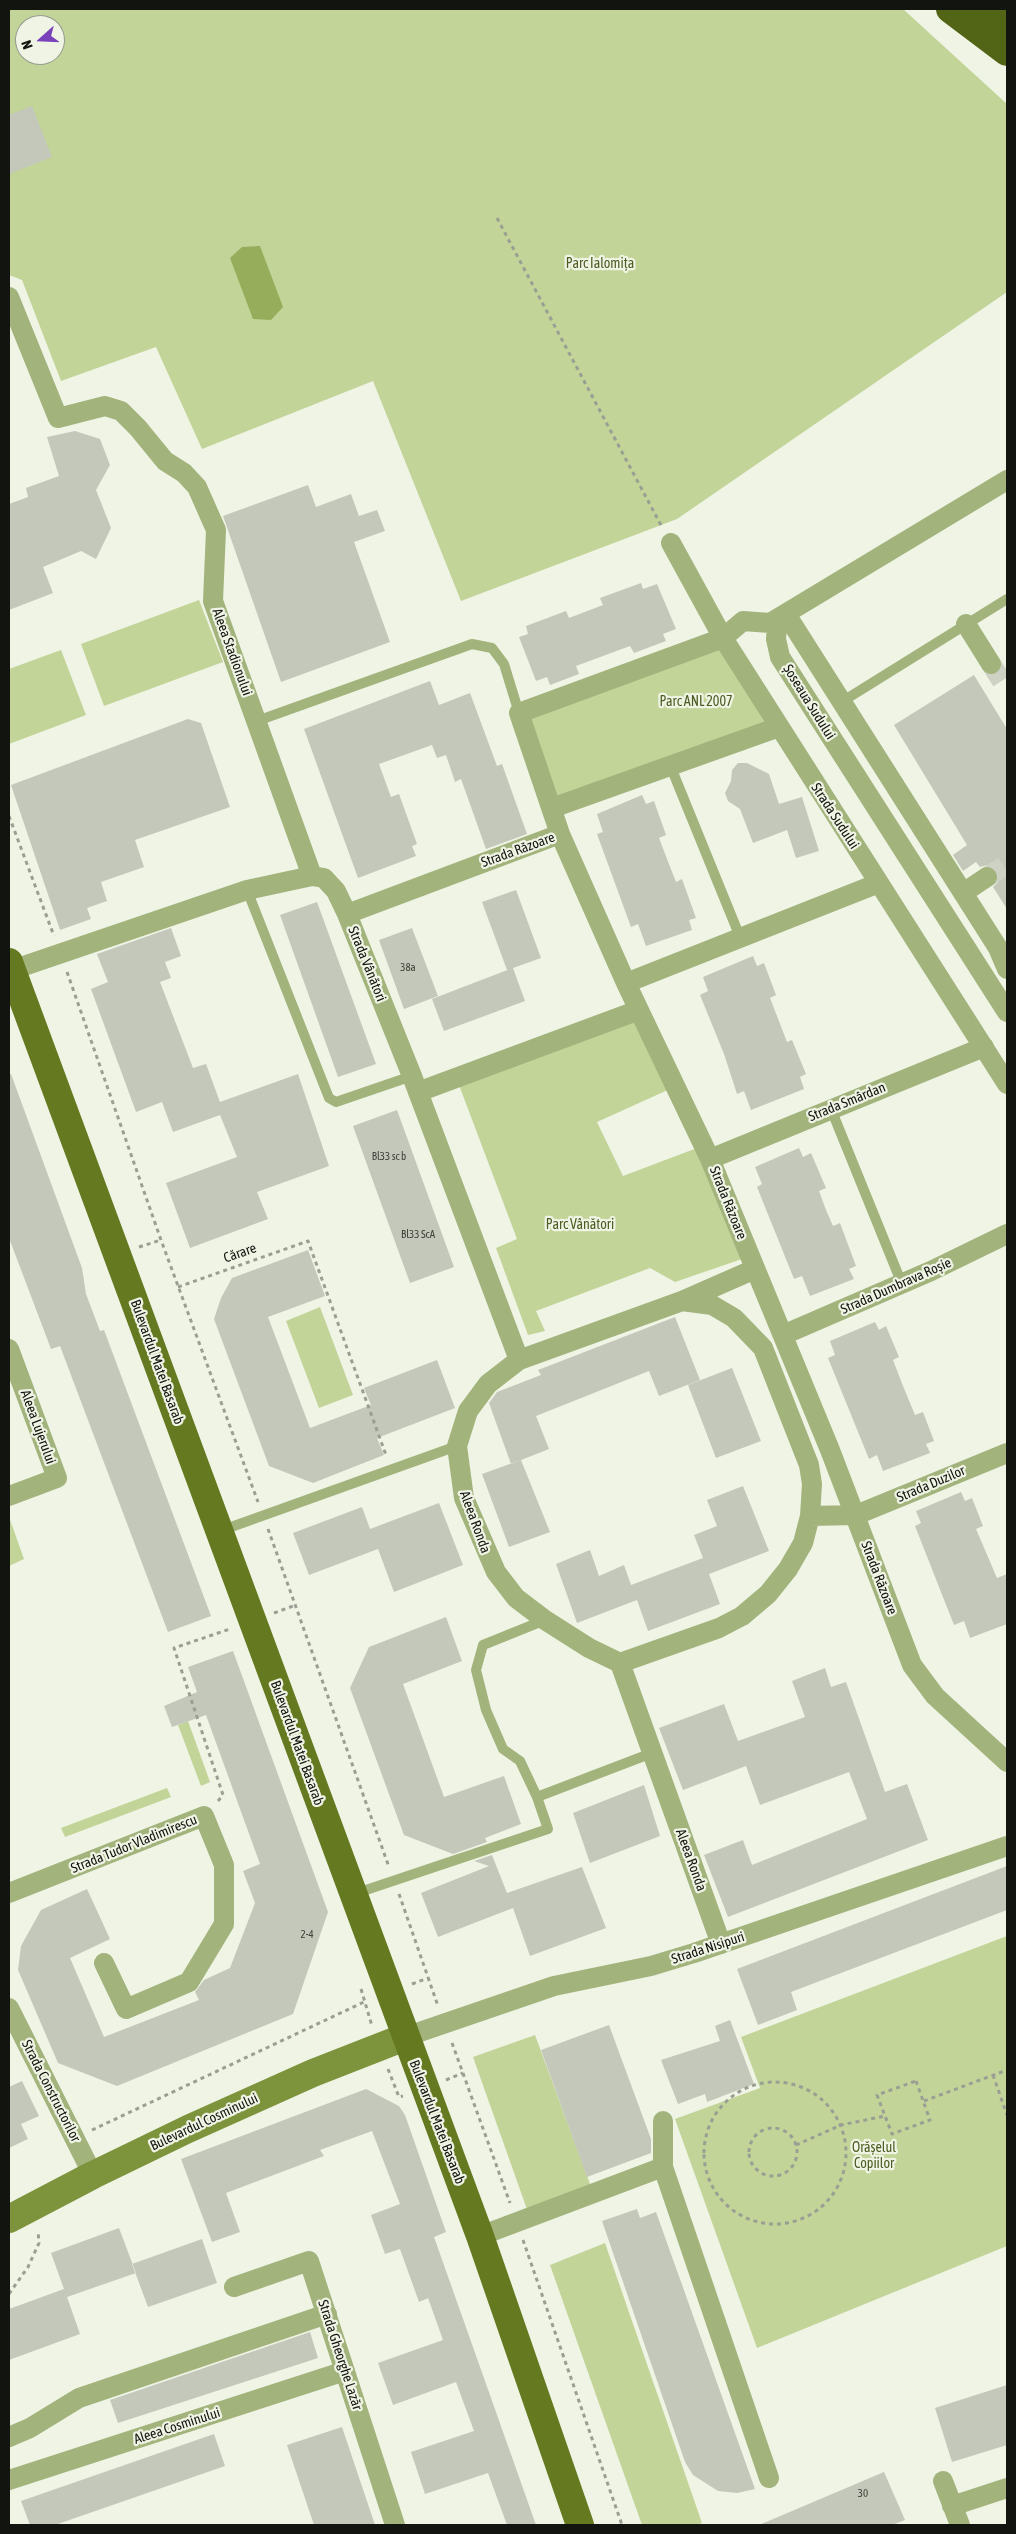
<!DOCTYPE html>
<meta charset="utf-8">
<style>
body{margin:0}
#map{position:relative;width:1016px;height:2534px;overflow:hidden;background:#eff4e5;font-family:"Asap Condensed",sans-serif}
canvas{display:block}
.frame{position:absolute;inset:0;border:10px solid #12140f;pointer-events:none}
.north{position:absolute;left:15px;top:15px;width:50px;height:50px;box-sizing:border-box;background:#eff4e5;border:1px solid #979a8f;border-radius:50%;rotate:250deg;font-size:14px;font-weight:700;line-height:20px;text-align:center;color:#12140f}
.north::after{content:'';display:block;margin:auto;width:18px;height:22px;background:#7b43ba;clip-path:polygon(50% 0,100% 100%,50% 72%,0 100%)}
</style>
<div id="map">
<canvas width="1016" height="2534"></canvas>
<div class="frame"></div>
<div class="north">N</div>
</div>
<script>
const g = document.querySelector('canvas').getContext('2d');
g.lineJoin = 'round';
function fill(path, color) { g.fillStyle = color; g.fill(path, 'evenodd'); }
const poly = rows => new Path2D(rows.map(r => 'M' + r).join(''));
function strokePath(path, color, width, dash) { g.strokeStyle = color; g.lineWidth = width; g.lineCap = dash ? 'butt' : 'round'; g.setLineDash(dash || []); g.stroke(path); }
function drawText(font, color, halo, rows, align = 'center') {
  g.font = font + ' "Asap Condensed",sans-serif'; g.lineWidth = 4.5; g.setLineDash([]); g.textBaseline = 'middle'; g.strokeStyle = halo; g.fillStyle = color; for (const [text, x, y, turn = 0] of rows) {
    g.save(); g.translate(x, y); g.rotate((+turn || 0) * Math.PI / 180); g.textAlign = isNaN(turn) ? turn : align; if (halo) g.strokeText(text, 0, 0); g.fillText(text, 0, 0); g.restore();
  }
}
const green = poly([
 [9,9,903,9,1007,104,1007,292,677,519,461,601,373,381,202,449,156,347,61,381,22,280,9,275],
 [25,25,55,25,55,55,25,55],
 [199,600,223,662,104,706,81,644],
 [723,638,779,727,552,808,519,713],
 [61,650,86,715,9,744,9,669],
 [638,1015,670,1089,597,1122,623,1176,697,1148,745,1258,675,1282,650,1268,536,1311,545,1331,528,1335,496,1248,517,1239,459,1085],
 [320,1307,353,1395,319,1408,286,1321],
 [9,1517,24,1559,9,1566],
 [188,1721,210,1782,201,1786,178,1725],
 [167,1788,171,1797,65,1837,61,1828],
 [1007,1936,1007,2246,757,2348,675,2119,760,2088,741,2037],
 [535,2035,593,2192,529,2215,473,2057],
 [605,2243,702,2523,696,2525,642,2525,550,2265]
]);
const water = poly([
 [260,246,283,307,271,320,253,319,230,258,242,247]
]);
const building = poly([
 [32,106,52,157,9,174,9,115],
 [75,431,100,439,110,465,96,490,111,528,96,559,81,551,43,567,53,593,9,610,9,504,28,497,26,488,59,476,47,437],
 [308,485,316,507,351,494,359,516,377,510,385,531,354,542,390,642,281,682,223,516],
 [641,583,643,589,657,584,676,629,663,634,666,641,634,653,630,646,576,666,579,674,550,685,547,677,536,681,519,637,528,634,526,626,566,611,569,618,603,605,600,598],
 [974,675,1007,729,1007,909,993,887,998,882,997,870,987,865,980,867,976,862,963,871,953,855,967,845,894,725],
 [430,681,439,705,470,693,497,766,502,764,527,834,486,849,461,779,455,782,446,755,437,758,432,745,379,764,391,797,399,794,417,844,412,846,416,856,358,878,304,729],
 [188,719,201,723,230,807,135,840,144,867,101,882,107,901,87,908,91,919,60,930,11,785],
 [738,763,747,763,769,774,779,804,802,797,819,851,796,858,787,830,753,843,740,809,728,801,725,793,731,781,732,770],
 [642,795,646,804,654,801,666,835,659,838,667,859,676,882,682,879,696,918,689,920,692,930,646,946,638,924,631,927,597,834,603,832,597,814],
 [516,890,541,958,513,968,525,1001,444,1031,432,999,510,969,507,970,482,902],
 [317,902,376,1064,338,1077,280,915],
 [171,928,181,956,165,962,171,978,160,982,193,1068,206,1064,220,1102,298,1074,329,1166,257,1192,268,1219,190,1248,166,1183,237,1157,220,1115,173,1132,162,1102,136,1112,91,989,108,982,97,954],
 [412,928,438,996,404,1009,379,940],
 [753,956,757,966,764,963,776,995,770,998,787,1042,792,1040,806,1074,800,1077,804,1089,751,1110,744,1091,737,1094,724,1054,700,995,708,991,703,977],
 [9,1074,11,1074,82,1268,86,1294,100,1331,104,1330,211,1616,168,1632,60,1346,51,1349,9,1238],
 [397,1110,454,1267,410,1283,353,1126],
 [799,1148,803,1157,811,1153,826,1188,819,1191,826,1210,833,1226,840,1223,856,1266,849,1269,854,1279,810,1296,802,1276,794,1279,757,1187,762,1184,755,1167],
 [308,1250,325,1296,268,1317,310,1428,371,1405,364,1388,437,1360,455,1408,377,1438,384,1455,313,1483,269,1466,214,1319,221,1298,232,1278],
 [675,1317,700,1380,659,1396,649,1371,536,1416,549,1449,511,1464,489,1403,497,1392,541,1375,538,1370],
 [875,1322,879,1330,886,1326,899,1357,893,1360,903,1386,915,1415,923,1412,934,1441,926,1444,930,1453,883,1471,877,1455,869,1459,828,1358,835,1355,830,1341],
 [732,1368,761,1441,716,1458,688,1385],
 [521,1460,550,1532,509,1547,482,1474],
 [743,1486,769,1551,709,1574,720,1604,648,1631,637,1600,577,1623,556,1564,590,1550,599,1576,624,1565,631,1585,703,1558,694,1535,717,1526,707,1500],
 [961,1492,965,1501,972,1498,983,1526,976,1529,997,1578,1007,1574,1007,1624,970,1638,964,1621,954,1625,915,1526,921,1523,916,1511],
 [439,1503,463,1565,394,1592,378,1549,309,1575,293,1533,362,1507,370,1529],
 [446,1617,462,1661,403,1684,444,1797,504,1776,521,1824,485,1838,487,1842,453,1854,404,1835,350,1688,369,1647],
 [233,1651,328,1912,293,2014,117,2086,58,2063,18,1970,21,1946,41,1910,87,1889,110,1939,70,1958,104,2037,199,2000,195,1992,204,1980,230,1968,255,1903,243,1871,260,1864,206,1715,172,1727,164,1706,197,1692,188,1667],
 [825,1668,831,1687,846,1682,885,1792,907,1784,928,1840,728,1917,704,1855,743,1840,752,1865,867,1819,849,1772,760,1805,746,1766,683,1790,659,1728,724,1704,738,1741,805,1717,792,1681],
 [644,1785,660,1836,590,1863,573,1813],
 [492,1855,507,1893,582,1867,606,1928,530,1956,513,1908,438,1937,421,1893,489,1866,474,1861],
 [1007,1866,1007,1910,791,1992,797,2010,758,2025,737,1969],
 [730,2020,754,2084,707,2102,705,2094,678,2104,661,2060,720,2041,715,2026],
 [609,2025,651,2139,651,2153,587,2177,541,2050],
 [22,2081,39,2116,21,2124,28,2139,9,2148,9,2087],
 [366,2089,399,2106,405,2115,446,2232,434,2237,536,2525,507,2525,488,2473,425,2494,411,2452,474,2431,456,2382,393,2405,378,2363,443,2340,428,2298,419,2302,400,2249,385,2254,371,2215,400,2204,372,2131,320,2150,324,2156,226,2193,240,2232,212,2242,181,2159],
 [637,2209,640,2218,656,2212,755,2489,737,2493,718,2491,693,2475,685,2462,602,2221],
 [119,2228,136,2273,67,2297,80,2334,9,2360,9,2309,64,2289,51,2253],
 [202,2239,217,2283,148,2307,132,2264],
 [310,2332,318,2358,118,2423,110,2400],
 [1007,2385,1007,2445,952,2462,935,2408],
 [342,2427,375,2525,314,2525,287,2445],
 [214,2434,225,2466,55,2525,30,2525,21,2501],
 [884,2472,905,2520,892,2525,759,2525]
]);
const streetTunnel = poly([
 [991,664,1007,689],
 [987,877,1007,864]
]);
const path = poly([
 [497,218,662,527],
 [9,816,54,936],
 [67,972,161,1240,258,1502],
 [139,1247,161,1240],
 [178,1287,308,1241,386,1455],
 [268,1529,389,1867],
 [274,1613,296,1605],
 [218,1801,223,1795,174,1648,230,1629],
 [399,1894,438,2006],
 [412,1984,428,1978],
 [361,1989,372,2026],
 [452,2043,510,2203],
 [388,2069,399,2097,403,2096],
 [993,2075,1007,2115],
 [446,2080,463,2073],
 [916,2081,930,2120,892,2134,877,2095,916,2081],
 '704 2153a71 71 0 1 1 142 0a71 71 0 1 1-142 0Z',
 [924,2101,1007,2070],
 '749 2152a24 24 0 1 1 48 0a24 24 0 1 1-48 0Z',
 [92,2130,364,2002],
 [796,2145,841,2125,885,2116],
 [523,2240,622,2525],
 [9,2294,28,2267,39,2243,38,2231]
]);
const lane = poly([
 [843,701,1007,599],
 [257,721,472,644,492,648,504,664,519,713],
 [670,765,740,937],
 [247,890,329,1098,336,1102,412,1076],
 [831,1109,902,1284],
 [220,1531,457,1446],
 [537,1797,520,1761,503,1749,486,1710,476,1670,483,1645,545,1620],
 [354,1894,548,1829,537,1797,652,1753]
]);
const street = poly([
 [9,297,58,418,105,406,121,411,138,428,165,461,184,473,197,487,216,530,213,601,312,876],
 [1007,480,770,623,743,621,723,638,519,713,560,834,626,983,710,1159,830,1450,912,1665,935,1696,1007,1762],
 [671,543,723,638,1007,1084],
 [786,614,777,625,776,639,780,657,1007,1012],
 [786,614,998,948,1007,969],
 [966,624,991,664],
 [552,808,779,727],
 [963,893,987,877],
 [347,914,560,834],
 [12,970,247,890,312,876,324,878,336,891,347,914,412,1076,519,1360],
 [626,983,879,883],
 [418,1092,639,1010],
 [710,1159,984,1047],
 [682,1301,712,1305,734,1318,763,1348,809,1465,812,1484,810,1516,803,1543,788,1569,768,1594,742,1616,719,1628,620,1663,589,1648,545,1620,516,1598,496,1572,464,1498,457,1446,468,1411,488,1384,519,1360,682,1301,755,1269],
 [783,1335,931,1271,1007,1234],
 [9,1349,57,1478,9,1496],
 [810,1516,856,1515,1007,1453],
 [620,1663,721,1944],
 [9,1893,204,1816,224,1865,224,1924,189,1982,126,2009,104,1963],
 [9,2008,93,2175],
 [405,2037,554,1986,651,1966,694,1953,1007,1846],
 [663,2121,663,2167],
 [480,2236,663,2167,769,2478],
 [234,2287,309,2261,395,2525],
 [9,2437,30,2428,79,2398,327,2314],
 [9,2480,345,2371],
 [943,2481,960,2525],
 [952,2506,1007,2488]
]);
const secondary = poly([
 [9,2219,93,2175,188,2129,313,2073,405,2037]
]);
const primary = poly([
 [9,962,480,2236,580,2525]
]);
const highway = poly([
 [950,9,1007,52],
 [986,9,1007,24]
]);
const numberNames = [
 ["38a",408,968],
 ["Bl33 sc b",389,1157],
 ["Bl33 ScA",418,1235],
 ["2-4",307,1935],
 ["30",863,2494]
];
const parkNames = [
 ["Parc Ialomița",600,264],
 ["Parc ANL 2007",696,702],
 ["Parc Vânători",580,1225],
 ["Orășelul",874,2148],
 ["Copiilor",874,2164]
];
const streetNames = [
 ["Aleea Stadionului",232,652,70],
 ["Șoseaua Sudului",809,702,58],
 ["Strada Sudului",835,816,57],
 ["Strada Răzoare",518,850,-20],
 ["Strada Vânători",367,964,68],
 ["Strada Smârdan",847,1102,-22],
 ["Strada Răzoare",728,1203,68],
 ["Cărare",240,1253,-19],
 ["Strada Dumbrava Roșie",896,1286,-24],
 ["Bulevardul Matei Basarab",157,1362,70],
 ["Aleea Lujerului",38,1427,70],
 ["Strada Duzilor",931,1484,-23],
 ["Aleea Ronda",475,1522,70],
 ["Strada Răzoare",879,1578,69],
 ["Bulevardul Matei Basarab",297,1743,70],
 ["Strada Tudor Vladimirescu",134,1844,-22],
 ["Aleea Ronda",691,1860,70],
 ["Strada Nisipuri",708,1948,-18],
 ["Strada Constructorilor",51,2091,63],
 ["Bulevardul Cosminului",204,2122,-25],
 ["Bulevardul Matei Basarab",437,2122,69],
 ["Strada Gheorghe Lazăr",340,2355,72],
 ["Aleea Cosminului",177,2426,-18]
];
fill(green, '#c2d498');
fill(water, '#96ad5b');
fill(building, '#c3c8ba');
strokePath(streetTunnel, '#ced2c5', 20, [20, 10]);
strokePath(path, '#9b9f93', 3, [4, 4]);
strokePath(lane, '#a2b37c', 10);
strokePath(street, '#a2b37c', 20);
strokePath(secondary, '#7d933c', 28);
strokePath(primary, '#657a20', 28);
strokePath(highway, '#526416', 28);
drawText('11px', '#3e413a', null, numberNames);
drawText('14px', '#4d5c22', '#eff4e5', parkNames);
drawText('14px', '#12140f', '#eff4e5', streetNames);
</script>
